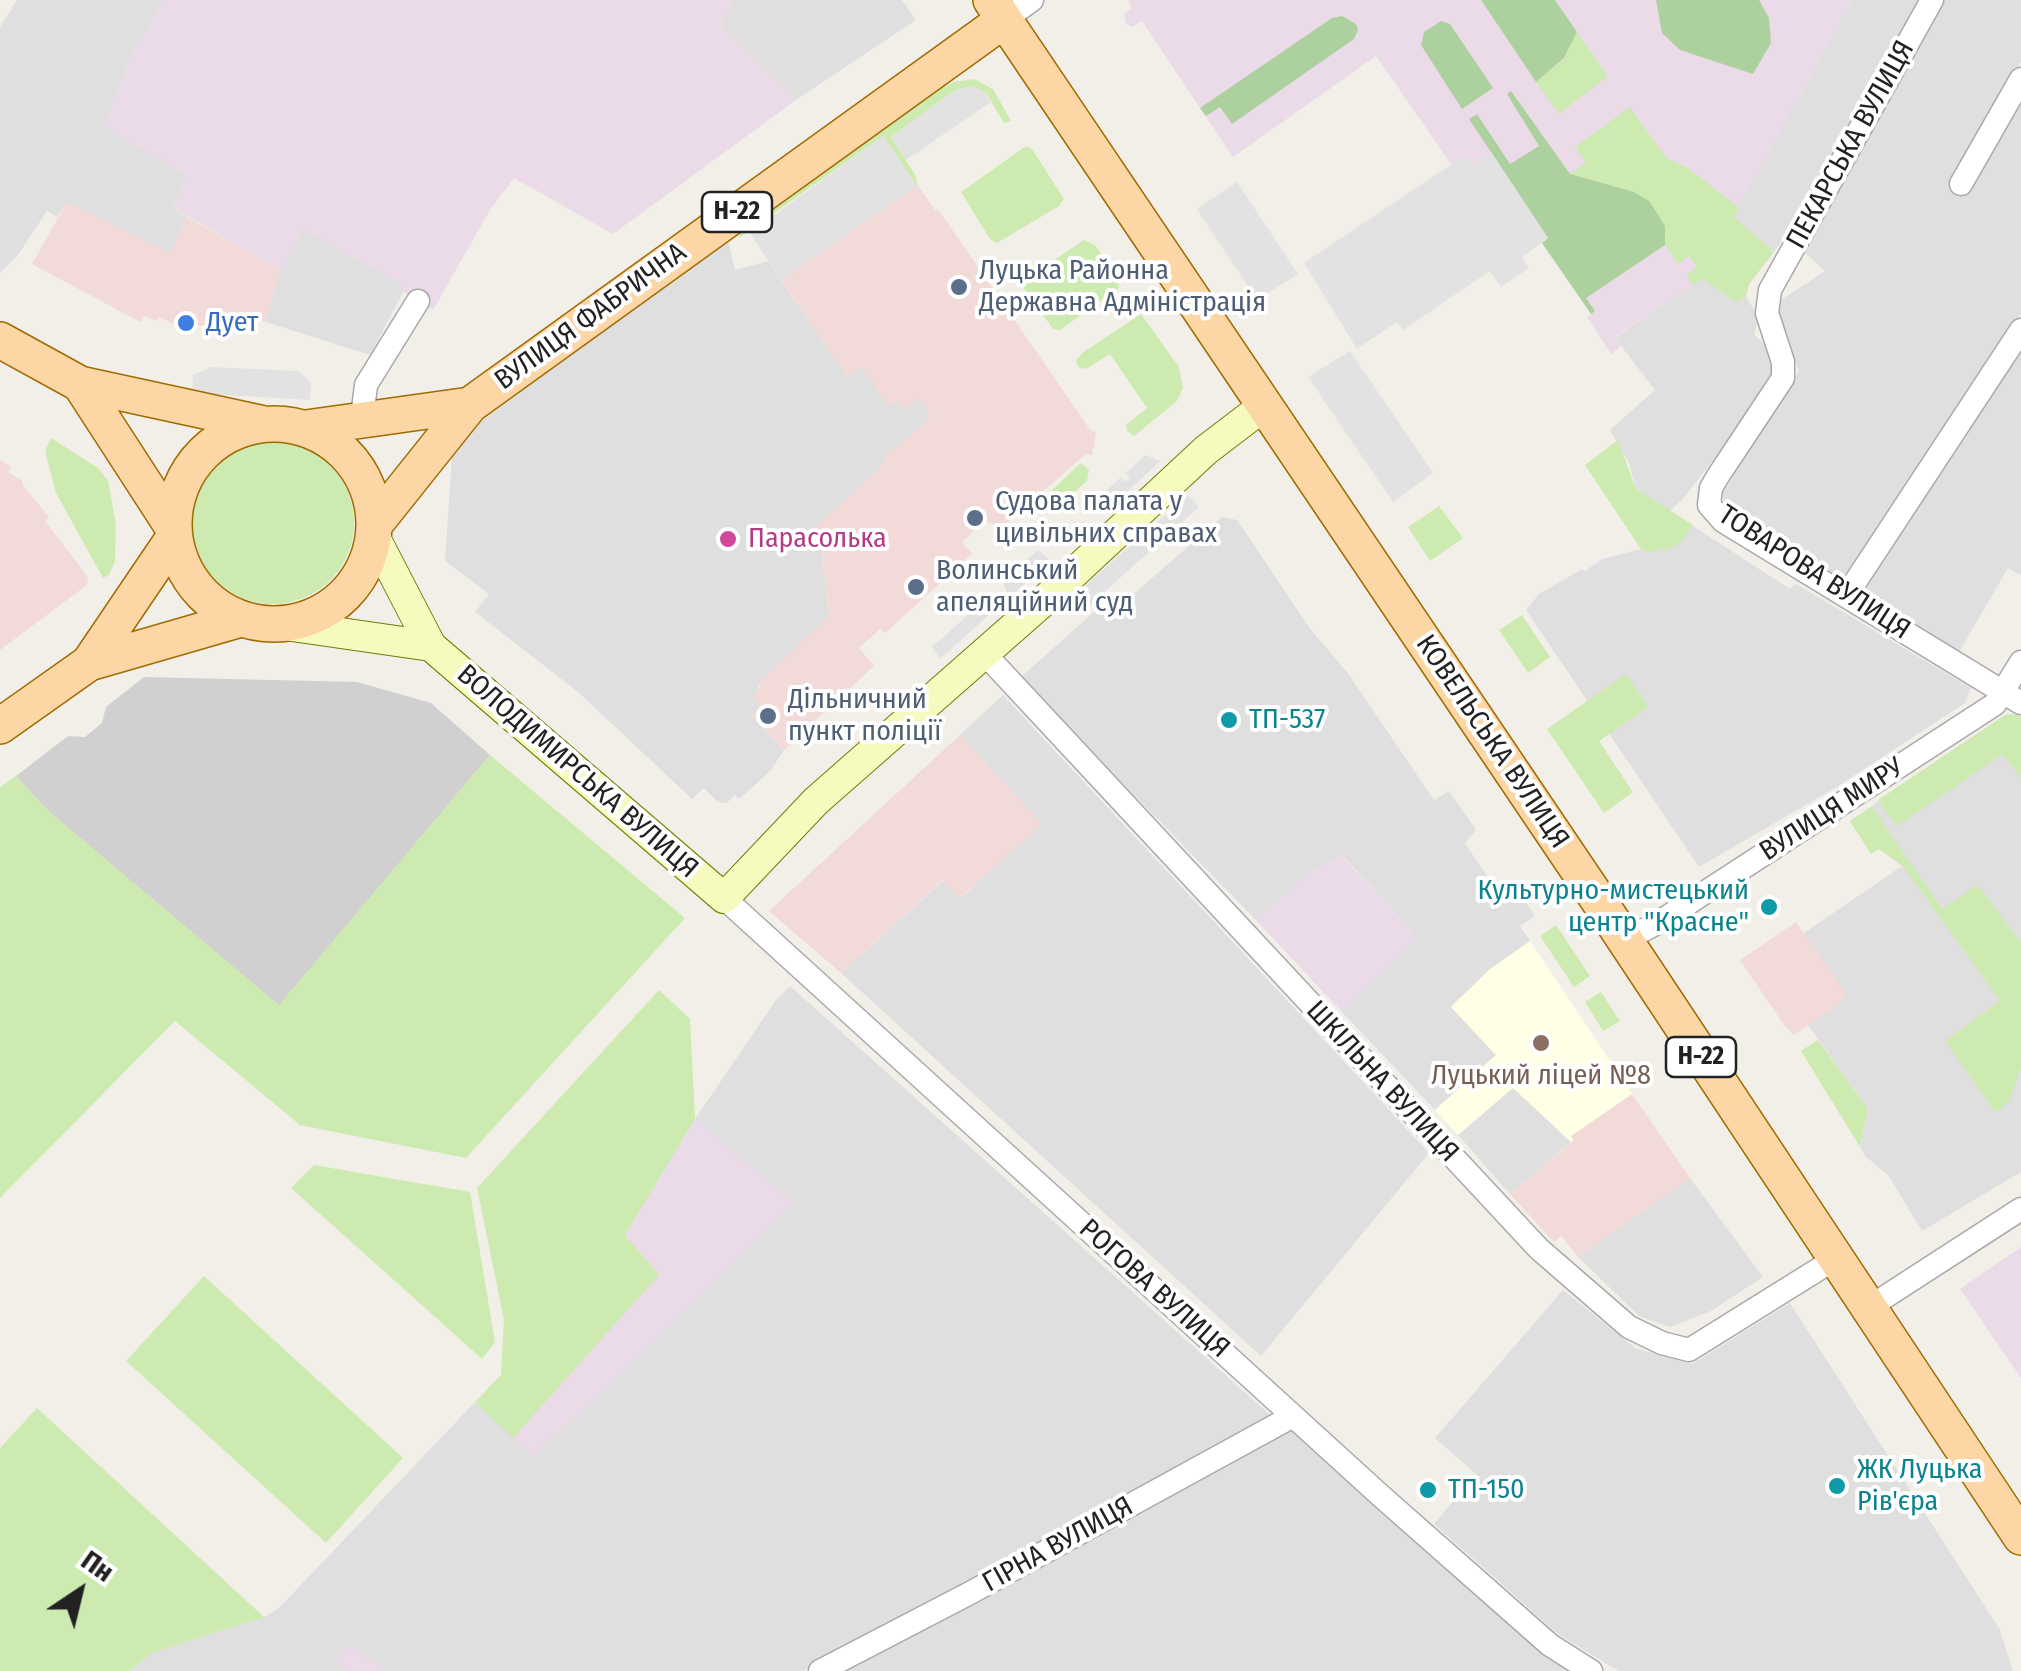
<!DOCTYPE html>
<meta charset="utf-8">
<style>
body{margin:0}
#map{position:relative;width:2021px;height:1671px;overflow:hidden;background:#f2efe9;font-family:"Fira Sans Condensed",sans-serif}
canvas{display:block}
.north{position:absolute;left:30px;top:1541px;width:100px;height:100px;-webkit-text-stroke:8px #fff;paint-order:stroke;rotate:35deg;font-size:28px;font-weight:700;line-height:40px;text-align:center;color:#222}
.north::after{content:'';display:block;margin:auto;width:35px;height:45px;background:#222;clip-path:polygon(50% 0,100% 100%,50% 72%,0 100%)}
</style>
<div id="map">
<canvas width="2021" height="1671"></canvas>
<div class="north">Пн</div>
</div>
<script>
const g = document.querySelector('canvas').getContext('2d');
g.lineJoin = 'round';
function fill(path, color) { g.fillStyle = color; g.fill(path, 'evenodd'); }
const poly = rows => new Path2D(rows.map(r => 'M' + r).join(''));
function strokePath(path, color, width, dash) { g.strokeStyle = color; g.lineWidth = width; g.lineCap = dash ? 'butt' : 'round'; g.setLineDash(dash || []); g.stroke(path); }
function drawText(font, color, halo, rows, align = 'center') {
  g.font = font + ' "Fira Sans Condensed",sans-serif'; g.lineWidth = 8; g.setLineDash([]); g.textBaseline = 'middle'; g.strokeStyle = halo; g.fillStyle = color; for (const [text, x, y, turn = 0] of rows) {
    g.save(); g.translate(x, y); g.rotate((+turn || 0) * Math.PI / 180); g.textAlign = isNaN(turn) ? turn : align; if (halo) g.strokeText(text, 0, 0); g.fillText(text, 0, 0); g.restore();
  }
}
const residential = poly([
 [17,0,164,0,131,58,109,114,111,129,189,176,173,208,187,217,171,254,67,202,57,217,47,211,18,255,0,273,0,27],
 [734,0,902,0,916,20,796,100,719,25],
 [1852,0,1918,0,1804,207,1774,252,1733,216],
 [1943,0,2021,0,2021,62,1951,181,2021,98,2021,314,1990,368,1845,580,1835,578,1729,512,1724,506,1723,493,1799,371,1775,310,1781,300,1825,271,1805,253,1803,245],
 [303,228,406,287,370,355,266,322,280,269],
 [728,240,735,270,768,261,847,376,861,367,897,400,920,399,931,417,886,456,879,469,812,530,822,552,829,617,758,683,762,706,752,716,784,750,771,770,755,785,739,799,735,795,727,803,718,802,704,788,692,799,578,692,475,612,489,594,445,561,452,457,457,445,468,431],
 [1702,278,1736,302,1746,296,1759,319,1754,334,1765,345,1774,360,1770,386,1683,499,1670,511,1790,589,1796,584,1971,688,1965,703,1835,788,1699,867,1526,610,1539,594,1582,569,1585,571,1602,559,1641,549,1669,511,1636,489,1629,463,1610,430,1655,390,1615,338],
 [2021,350,2021,575,2008,568,1959,652,1863,593,1923,489],
 [1222,517,1237,520,1311,630,1347,672,1434,800,1449,791,1476,830,1465,843,1500,896,1515,887,1535,916,1520,926,1530,941,1489,970,1451,1007,1496,1055,1435,1110,1341,1011,1417,938,1342,855,1309,873,1257,921,1020,678,1095,611,1113,612],
 [1003,695,1429,1153,1261,1356,841,973,944,880,961,898,1041,823,960,735],
 [2014,714,2021,717,2021,1172,1922,1231,1888,1175,1865,1156,1860,1147,1868,1109,1808,1025,1838,1005,1804,933,1902,866,1879,849,1871,854,1850,821,2005,715],
 [790,986,1270,1415,803,1671,129,1671,154,1652,264,1617,279,1608,475,1402,513,1437,658,1275,624,1235,695,1119,776,1000],
 [1513,1087,1571,1142,1510,1194,1458,1135],
 [1690,1178,1763,1277,1711,1311,1670,1327,1639,1316,1578,1257],
 [1563,1290,1635,1348,1692,1364,1790,1303,2000,1630,2013,1671,1618,1671,1558,1634,1434,1524,1476,1474,1435,1438],
 [1290,1426,1576,1671,836,1671]
]);
const commercial = poly([
 [883,136,935,210,938,209,1091,431,1096,432,1092,455,1086,454,1001,528,985,521,962,542,972,554,885,633,880,629,859,648,874,666,784,750,752,715,762,706,752,695,761,687,757,684,829,616,822,552,812,530,879,469,886,456,931,417,920,399,903,410,897,401,888,406,861,367,847,377,750,233],
 [67,202,171,253,187,217,280,269,266,322,246,316,230,319,222,324,212,320,206,326,196,325,185,331,160,317,157,321,144,316,140,322,32,264],
 [0,460,11,467,8,472,23,481,22,484,49,517,45,521,88,577,87,585,0,650],
 [960,735,1042,824,960,898,943,880,841,973,769,911],
 [1796,922,1846,993,1838,1005,1794,1035,1784,1025,1740,960],
 [1632,1094,1690,1178,1578,1257,1561,1236,1554,1242,1510,1194,1573,1141,1570,1136]
]);
const industrial = poly([
 [164,0,734,0,719,25,796,100,613,234,514,178,490,210,433,310,403,292,405,287,304,229,280,269,173,208,189,176,104,127,131,58],
 [1128,0,1852,0,1734,216,1774,252,1749,284,1746,296,1736,302,1702,279,1615,337,1621,347,1611,354,1587,317,1591,314,1542,243,1548,239,1492,152,1471,166,1464,156,1451,164,1376,56,1233,157,1142,21,1132,27,1126,24,1124,14,1132,8],
 [1341,855,1417,938,1341,1011,1257,921,1309,873],
 [695,1119,794,1203,534,1457,513,1438,658,1275,624,1235],
 [2021,1247,2021,1378,1960,1289],
 [350,1644,385,1671,348,1671,336,1662]
]);
const education = poly([
 [1530,941,1632,1094,1571,1136,1573,1140,1571,1142,1513,1088,1458,1135,1435,1110,1496,1055,1451,1007,1489,970]
]);
const religious = poly([
 [144,677,357,682,431,703,490,755,279,1006,47,810,16,776,68,736,85,737,102,723,106,707]
]);
const grass = poly([
 [1577,32,1608,76,1559,114,1536,82,1564,59],
 [974,79,993,89,1011,121,1004,123,986,93,961,88,954,91,891,137,916,176,917,186,883,136,739,238,740,233,766,213,934,92,954,82],
 [1630,107,1666,158,1688,168,1739,208,1734,217,1774,252,1749,284,1746,296,1736,302,1703,279,1693,285,1686,275,1697,267,1689,256,1678,264,1665,245,1665,226,1634,192,1570,174,1586,163,1575,147],
 [1026,146,1032,149,1064,199,1059,206,997,243,990,239,961,192],
 [1084,240,1095,245,1118,278,1119,288,1060,330,1053,329,1023,287,1024,280],
 [1141,314,1179,367,1183,388,1177,401,1134,436,1127,431,1126,425,1147,408,1110,354,1086,369,1078,367,1076,361,1082,353],
 [51,438,98,468,108,480,116,525,115,561,109,575,103,578,56,493,45,451],
 [1618,440,1636,489,1693,525,1681,542,1667,551,1662,548,1652,552,1641,549,1585,465],
 '192 523a81 81 0 1 1 162 0a81 81 0 1 1-162 0Z',
 [1081,463,1089,470,1087,481,1055,509,1043,511,1037,504],
 [1439,506,1463,538,1430,561,1408,527],
 [1522,615,1550,657,1528,673,1499,630],
 [1626,674,1648,707,1599,741,1633,792,1604,813,1547,729],
 [2014,714,2021,717,2021,778,2003,754,1897,826,1878,800,2005,715],
 [490,755,685,918,466,1158,300,1125,175,1021,0,1198,0,787,16,776,47,810,279,1005],
 [1872,807,1942,909,1978,885,2021,943,2021,1066,2009,1102,1995,1112,1945,1041,2000,1001,1903,866,1879,849,1871,854,1850,821],
 [1556,925,1590,976,1574,987,1540,936],
 [659,990,690,1019,695,1119,625,1235,659,1275,513,1438,475,1402,501,1375,504,1320,477,1188],
 [1601,992,1620,1021,1603,1031,1585,1002],
 [1818,1040,1868,1109,1860,1147,1801,1051],
 [314,1165,470,1192,495,1342,482,1359,291,1188],
 [204,1276,403,1458,326,1543,126,1361],
 [37,1408,264,1617,154,1652,129,1671,0,1671,0,1448]
]);
const forest = poly([
 [1481,0,1555,0,1577,32,1564,58,1536,82],
 [1656,0,1759,0,1769,18,1771,43,1753,74,1680,50,1662,33],
 [1342,16,1356,24,1358,30,1354,39,1232,124,1220,107,1206,116,1200,108,1332,18],
 [1441,21,1450,24,1493,88,1462,109,1421,45,1424,32],
 [1511,91,1570,174,1634,192,1650,202,1665,226,1665,245,1586,298,1595,311,1591,314,1542,243,1548,238,1469,119,1477,114,1510,164,1539,146,1507,94]
]);
const parking = poly([
 [971,86,983,91,991,102,906,160,891,137,954,91],
 [883,136,917,186,781,280,750,233],
 [1491,152,1548,238,1522,257,1529,268,1501,287,1490,271,1403,330,1397,322,1357,349,1304,263,1464,156,1471,166],
 [1237,182,1298,274,1257,300,1197,209],
 [1350,351,1433,473,1393,502,1308,377],
 [211,367,298,371,311,382,310,400,192,393,193,375],
 [1145,455,1161,461,1109,508,1106,491,1121,477,1125,482,1130,478,1126,473],
 [1188,495,1199,507,1090,605,1079,591],
 [1038,550,1050,560,1009,598,1003,582],
 [979,605,989,615,940,659,932,647]
]);
const street = poly([
 [1932,0,1770,290,1767,313,1783,362,1783,378,1718,476,1711,488,1709,505,1723,521,2021,703],
 [1004,20,1032,0],
 [1961,184,2021,79],
 [362,418,366,385,418,301],
 [1846,596,2021,330],
 [984,653,1539,1249,1629,1327,1662,1343,1689,1350,1835,1259],
 [724,898,1381,1496,1550,1645,1591,1671],
 [1625,940,1661,921,1995,704,2021,662],
 [1868,1308,2021,1209],
 [820,1671,970,1593,1293,1416]
]);
const secondary = poly([
 [374,536,431,646,724,898,816,801,1047,598,1206,450,1265,405],
 [285,625,431,646]
]);
const primary = poly([
 [991,0,1591,889,2021,1537],
 [0,340,80,384,260,423],
 [80,384,172,526],
 '174 524a100 100 0 1 1 200 0a100 100 0 1 1-200 0Z',
 [306,428,470,405],
 [375,524,470,405,1004,20],
 [89,663,173,539],
 [0,726,89,663,241,619]
]);
const markers = [
 [959,287,10,"#5c6f8a"],
 [186,323,10,"#3f7fe0"],
 [975,518,10,"#5c6f8a"],
 [728,539,10,"#d1479c"],
 [916,587,10,"#5c6f8a"],
 [768,716,10,"#5c6f8a"],
 [1229,720,10,"#0f9aa8"],
 [1769,907,10,"#0f9aa8"],
 [1541,1043,10,"#8d6e63"],
 [1837,1486,10,"#0f9aa8"],
 [1428,1490,10,"#0f9aa8"]
];
const shields = [
 [737,212,70],
 [1701,1057,70]
];
const shieldNames = [
 ["Н-22",737,212],
 ["Н-22",1701,1057]
];
const streetNames = [
 ["ПЕКАРСЬКА ВУЛИЦЯ",1851,145,-61],
 ["ВУЛИЦЯ ФАБРИЧНА",591,317,-36],
 ["ТОВАРОВА ВУЛИЦЯ",1814,573,33],
 ["КОВЕЛЬСЬКА ВУЛИЦЯ",1492,742,56],
 ["ВОЛОДИМИРСЬКА ВУЛИЦЯ",577,772,41],
 ["ВУЛИЦЯ МИРУ",1832,810,-33],
 ["ШКІЛЬНА ВУЛИЦЯ",1382,1082,47],
 ["РОГОВА ВУЛИЦЯ",1154,1289,42],
 ["ГІРНА ВУЛИЦЯ",1058,1545,-29]
];
const serviceNames = [
 ["Луцька Районна",979,271],
 ["Державна Адміністрація",979,303],
 ["Судова палата у",995,502],
 ["цивільних справах",995,534],
 ["Волинський",936,571],
 ["апеляційний суд",936,603],
 ["Дільничний",788,700],
 ["пункт поліції",788,732]
];
const shopNames = [
 ["Дует",206,323]
];
const hotelNames = [
 ["Парасолька",748,539]
];
const cultureNames = [
 ["ТП-537",1249,720],
 ["Культурно-мистецький",1749,891,"right"],
 ["центр \"Красне\"",1749,923,"right"],
 ["ЖК Луцька",1857,1470],
 ["Рів'єра",1857,1502],
 ["ТП-150",1448,1490]
];
const educationNames = [
 ["Луцький ліцей №8",1541,1076]
];
fill(residential, '#e0dfdf');
fill(commercial, '#f2dad9');
fill(industrial, '#ebdbe8');
fill(education, '#ffffe5');
fill(religious, '#d0d0d0');
fill(grass, '#cdebb0');
fill(forest, '#add19e');
fill(parking, '#e2e2e2');
strokePath(street, '#a9a9a9', 25);
strokePath(secondary, '#707d05', 32);
strokePath(primary, '#a06b00', 38);
strokePath(street, '#fff', 22);
strokePath(secondary, '#f7fabf', 30);
strokePath(primary, '#fcd6a4', 35);
for (const [x, y, r, color] of markers) { const dot = new Path2D(); dot.arc(x, y, r, 0, 2 * Math.PI); g.fillStyle = color; g.fill(dot); strokePath(dot, '#fff', 4); }
for (const [x, y, w] of shields) { const box = new Path2D(); box.roundRect(x - w / 2, y - 20, w, 40, 8); g.fillStyle = '#fff'; g.fill(box); strokePath(box, '#222', 2.5); }
drawText('bold 25px', '#222', null, shieldNames);
drawText('28px', '#222', '#fff', streetNames);
drawText('28px', '#4e5e75', '#fff', serviceNames, 'left');
drawText('28px', '#366cbe', '#fff', shopNames, 'left');
drawText('28px', '#b23c85', '#fff', hotelNames, 'left');
drawText('28px', '#0d838f', '#fff', cultureNames, 'left');
drawText('28px', '#785e54', '#fff', educationNames);
</script>
